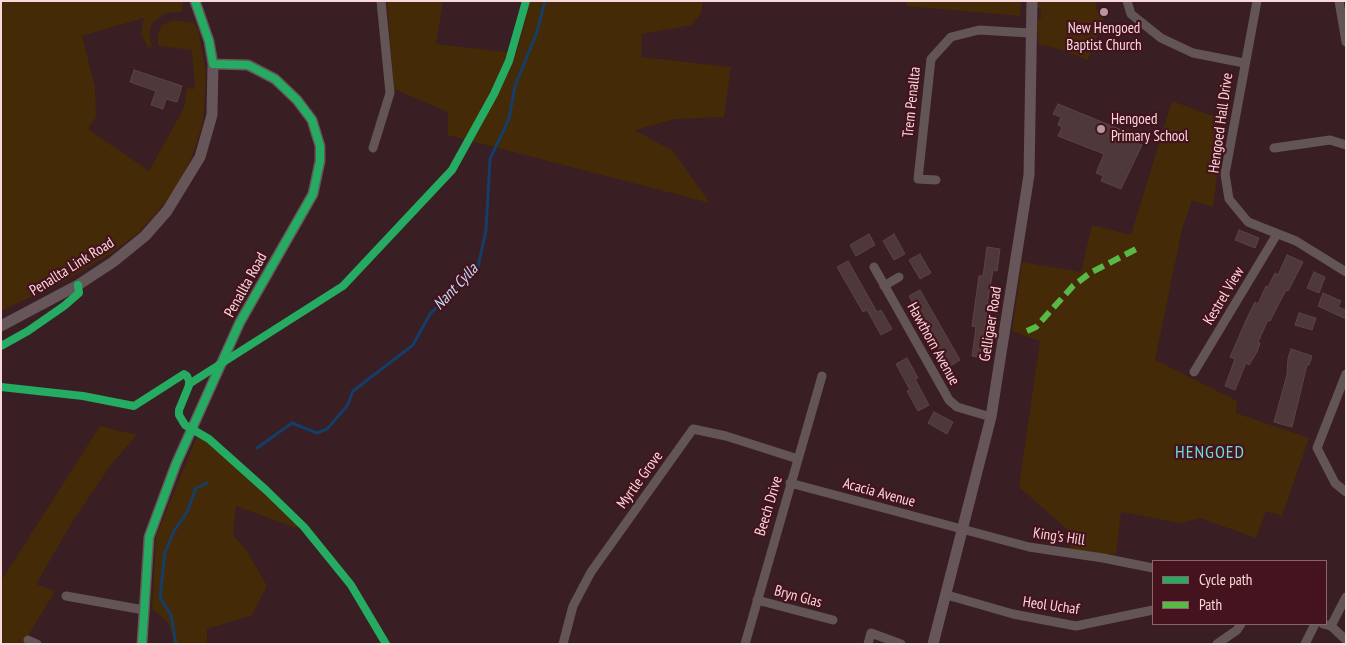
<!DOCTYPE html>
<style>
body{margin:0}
#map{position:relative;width:1347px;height:645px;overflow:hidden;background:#391e23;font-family:"PT Sans Narrow",sans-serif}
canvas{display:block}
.frame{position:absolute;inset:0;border:2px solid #fad9dc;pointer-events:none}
.legend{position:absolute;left:1152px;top:560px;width:175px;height:65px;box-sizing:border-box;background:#44131d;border:1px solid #8d6269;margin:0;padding:6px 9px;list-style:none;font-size:15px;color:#fad9dc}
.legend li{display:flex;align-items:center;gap:10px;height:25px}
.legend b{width:25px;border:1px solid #8d6269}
</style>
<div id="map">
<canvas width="1347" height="645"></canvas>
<div class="frame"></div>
<ul class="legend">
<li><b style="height:6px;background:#26ab63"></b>Cycle path</li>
<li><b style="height:6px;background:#58b947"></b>Path</li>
</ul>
</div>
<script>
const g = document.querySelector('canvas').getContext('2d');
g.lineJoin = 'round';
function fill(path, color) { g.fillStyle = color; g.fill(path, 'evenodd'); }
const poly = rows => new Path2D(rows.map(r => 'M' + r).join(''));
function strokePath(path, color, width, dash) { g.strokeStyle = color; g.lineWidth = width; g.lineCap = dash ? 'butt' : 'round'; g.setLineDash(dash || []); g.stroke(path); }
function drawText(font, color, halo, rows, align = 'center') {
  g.font = font + ' "PT Sans Narrow",sans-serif'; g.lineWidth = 4.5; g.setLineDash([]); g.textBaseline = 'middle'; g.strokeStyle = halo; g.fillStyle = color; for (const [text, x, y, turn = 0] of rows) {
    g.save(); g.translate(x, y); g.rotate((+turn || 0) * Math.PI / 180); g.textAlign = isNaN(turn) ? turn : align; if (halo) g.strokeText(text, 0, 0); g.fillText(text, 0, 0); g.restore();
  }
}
const green = poly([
 [1,1,183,1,182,12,165,13,152,24,149,34,152,47,148,48,141,33,144,18,82,36,95,87,96,117,88,129,149,171,184,108,187,88,195,89,192,50,158,46,158,33,162,25,173,20,194,23,198,29,206,73,203,123,192,157,177,186,155,215,138,233,110,254,68,279,1,311],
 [387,1,443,1,436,44,516,53,530,1,703,1,701,14,691,25,642,34,641,57,731,67,724,117,675,119,635,130,673,151,710,203,448,135,448,112,394,89],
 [907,1,1021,1,1020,16,907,6],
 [1035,1,1096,1,1096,9,1106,13,1088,60,1053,47,1039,45,1037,20,1041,18,1041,10,1035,6],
 [1172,101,1224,120,1213,207,1192,200,1182,229,1155,360,1237,401,1236,413,1309,438,1282,516,1266,511,1256,538,1200,518,1181,523,1121,512,1116,555,1070,550,1070,541,1075,536,1019,487,1040,341,1012,331,1022,262,1081,272,1092,225,1131,235],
 [100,426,137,435,112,463,71,524,36,584,55,591,23,644,1,644,1,581],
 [198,434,209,439,266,490,301,525,296,528,236,506,233,535,245,548,267,586,252,615,207,629,207,644,172,644,173,638,168,622,152,609,156,536]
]);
const stream = poly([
 [257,448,292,423,317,433,327,429,347,406,353,391,413,345,430,314,478,267,486,230,490,159,509,119,515,86,537,32,545,1],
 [176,644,171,615,160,598,165,552,174,531,187,512,196,488,207,483]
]);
const building = poly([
 [134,70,182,86,177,102,166,99,163,109,151,105,156,91,130,82,134,70],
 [1058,104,1124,131,1122,137,1142,145,1121,189,1101,181,1103,176,1096,173,1104,154,1058,136,1062,127,1058,125,1061,117,1053,114,1058,104],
 [1239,230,1259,238,1255,248,1235,240,1239,230],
 [869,234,875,245,856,256,850,245,869,234],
 [894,234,905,254,894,260,883,241,894,234],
 [987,247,1000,249,997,271,993,270,988,299,984,335,988,336,985,358,972,356,976,327,972,326,979,276,983,276,987,247],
 [920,254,931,273,920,279,909,260,920,254],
 [1287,255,1303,262,1288,291,1286,290,1270,321,1268,320,1258,342,1260,343,1257,352,1249,365,1246,363,1235,390,1225,386,1235,359,1230,357,1248,316,1255,302,1258,304,1266,286,1268,287,1275,273,1278,275,1287,255],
 [848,261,877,312,881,310,892,329,881,335,867,310,863,312,837,267,848,261],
 [1314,272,1325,277,1319,293,1307,288,1314,272],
 [920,290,960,360,949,367,909,296,920,290],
 [1323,293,1341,301,1338,307,1346,310,1346,319,1318,306,1323,293],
 [1299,313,1316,318,1312,330,1295,325,1299,313],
 [1291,349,1312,356,1309,365,1307,365,1292,427,1274,422,1287,375,1288,358,1291,349],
 [907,358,918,378,915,379,929,405,918,411,907,391,910,390,896,364,907,358],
 [934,412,953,422,947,434,928,423,934,412]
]);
const street = poly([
 [1127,1,1131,14,1161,38,1193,53,1244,63],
 [1257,1,1225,174,1229,199,1248,222,1296,241,1346,272],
 [1339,1,1346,42],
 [373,148,390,93,381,1],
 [1274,148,1330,140,1346,145],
 [936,180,918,179,931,59,951,37,979,30,1030,33],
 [874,267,949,400,957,407,991,417],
 [884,286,899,277],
 [1194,372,1277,234],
 [1346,374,1317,448,1335,483,1346,492],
 [790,483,1029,547,1103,558,1153,568],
 [947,595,1013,614,1076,626,1153,610],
 [66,596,144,610],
 [757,600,833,620],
 [1323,624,1331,626,1346,640],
 [1331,626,1346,597],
 [28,640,37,644],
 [563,644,573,606,591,572,693,429,726,436,798,459],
 [745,644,822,376],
 [868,644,871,633,901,644],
 [1217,644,1237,630,1241,624],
 [1305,644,1315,624]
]);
const secondary = poly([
 [1,326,78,285,113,262,145,236,167,211,200,157,212,115,213,64],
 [142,644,149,537,176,464,240,322,313,194,320,161,320,146,312,120,297,100,275,79,248,65,213,64,209,41,195,1],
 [933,644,991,417,1029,175,1032,1]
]);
const quiet = poly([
 [1027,331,1036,327,1073,286,1090,273,1140,247]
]);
const cycleway = poly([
 [1,346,28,331,64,306,79,293,78,285],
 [189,384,343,286,452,170,494,94,509,61,526,1],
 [1,387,83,396,134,406,184,374,187,376,190,383,179,410,179,415,185,425,209,439,266,490,304,527,351,585,386,644],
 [142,644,149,537,176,464,240,322,313,194,320,161,320,146,312,120,297,100,275,79,248,65,213,64,209,41,195,1]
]);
const markers = [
 [1104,12,5,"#b6989b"],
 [1101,129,5,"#b6989b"]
];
const poiNames = [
 ["New Hengoed",1104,29],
 ["Baptist Church",1104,46],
 ["Hengoed",1111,120,"left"],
 ["Primary School",1111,137,"left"]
];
const streetNames = [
 ["Trem Penallta",912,102,-84],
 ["Hengoed Hall Drive",1221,123,-82],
 ["Penallta Link Road",72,267,-32],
 ["Penallta Road",246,285,-61],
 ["Kestrel View",1224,296,-59],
 ["Gelligaer Road",991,324,-81],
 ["Hawthorn Avenue",933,344,61],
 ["Myrtle Grove",640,480,-54],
 ["Acacia Avenue",879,493,15],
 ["Beech Drive",769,506,-73],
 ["King's Hill",1059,537,8],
 ["Bryn Glas",798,597,15],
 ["Heol Uchaf",1051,606,8]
];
const waterNames = [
 ["Nant Cylla",456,287,-47]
];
const quarterNames = [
 ["HENGOED",1210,453]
];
fill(green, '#452a07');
strokePath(stream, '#143d67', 3);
fill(building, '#4f3839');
strokePath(building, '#5b4444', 1);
strokePath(street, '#635556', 9);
strokePath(secondary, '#665659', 11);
strokePath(quiet, '#58b947', 6, [12, 6]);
strokePath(cycleway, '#26ab63', 8);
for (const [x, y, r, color] of markers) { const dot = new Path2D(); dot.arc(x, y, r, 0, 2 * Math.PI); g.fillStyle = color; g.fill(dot); strokePath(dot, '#44131d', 2); }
drawText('15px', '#fad9dc', '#44131d', poiNames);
drawText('15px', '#fad9dc', '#44131d', streetNames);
drawText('italic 16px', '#c3ddfb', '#44131d', waterNames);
g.letterSpacing = '1px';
drawText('18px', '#6fdbd5', '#44131d', quarterNames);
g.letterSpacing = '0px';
</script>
